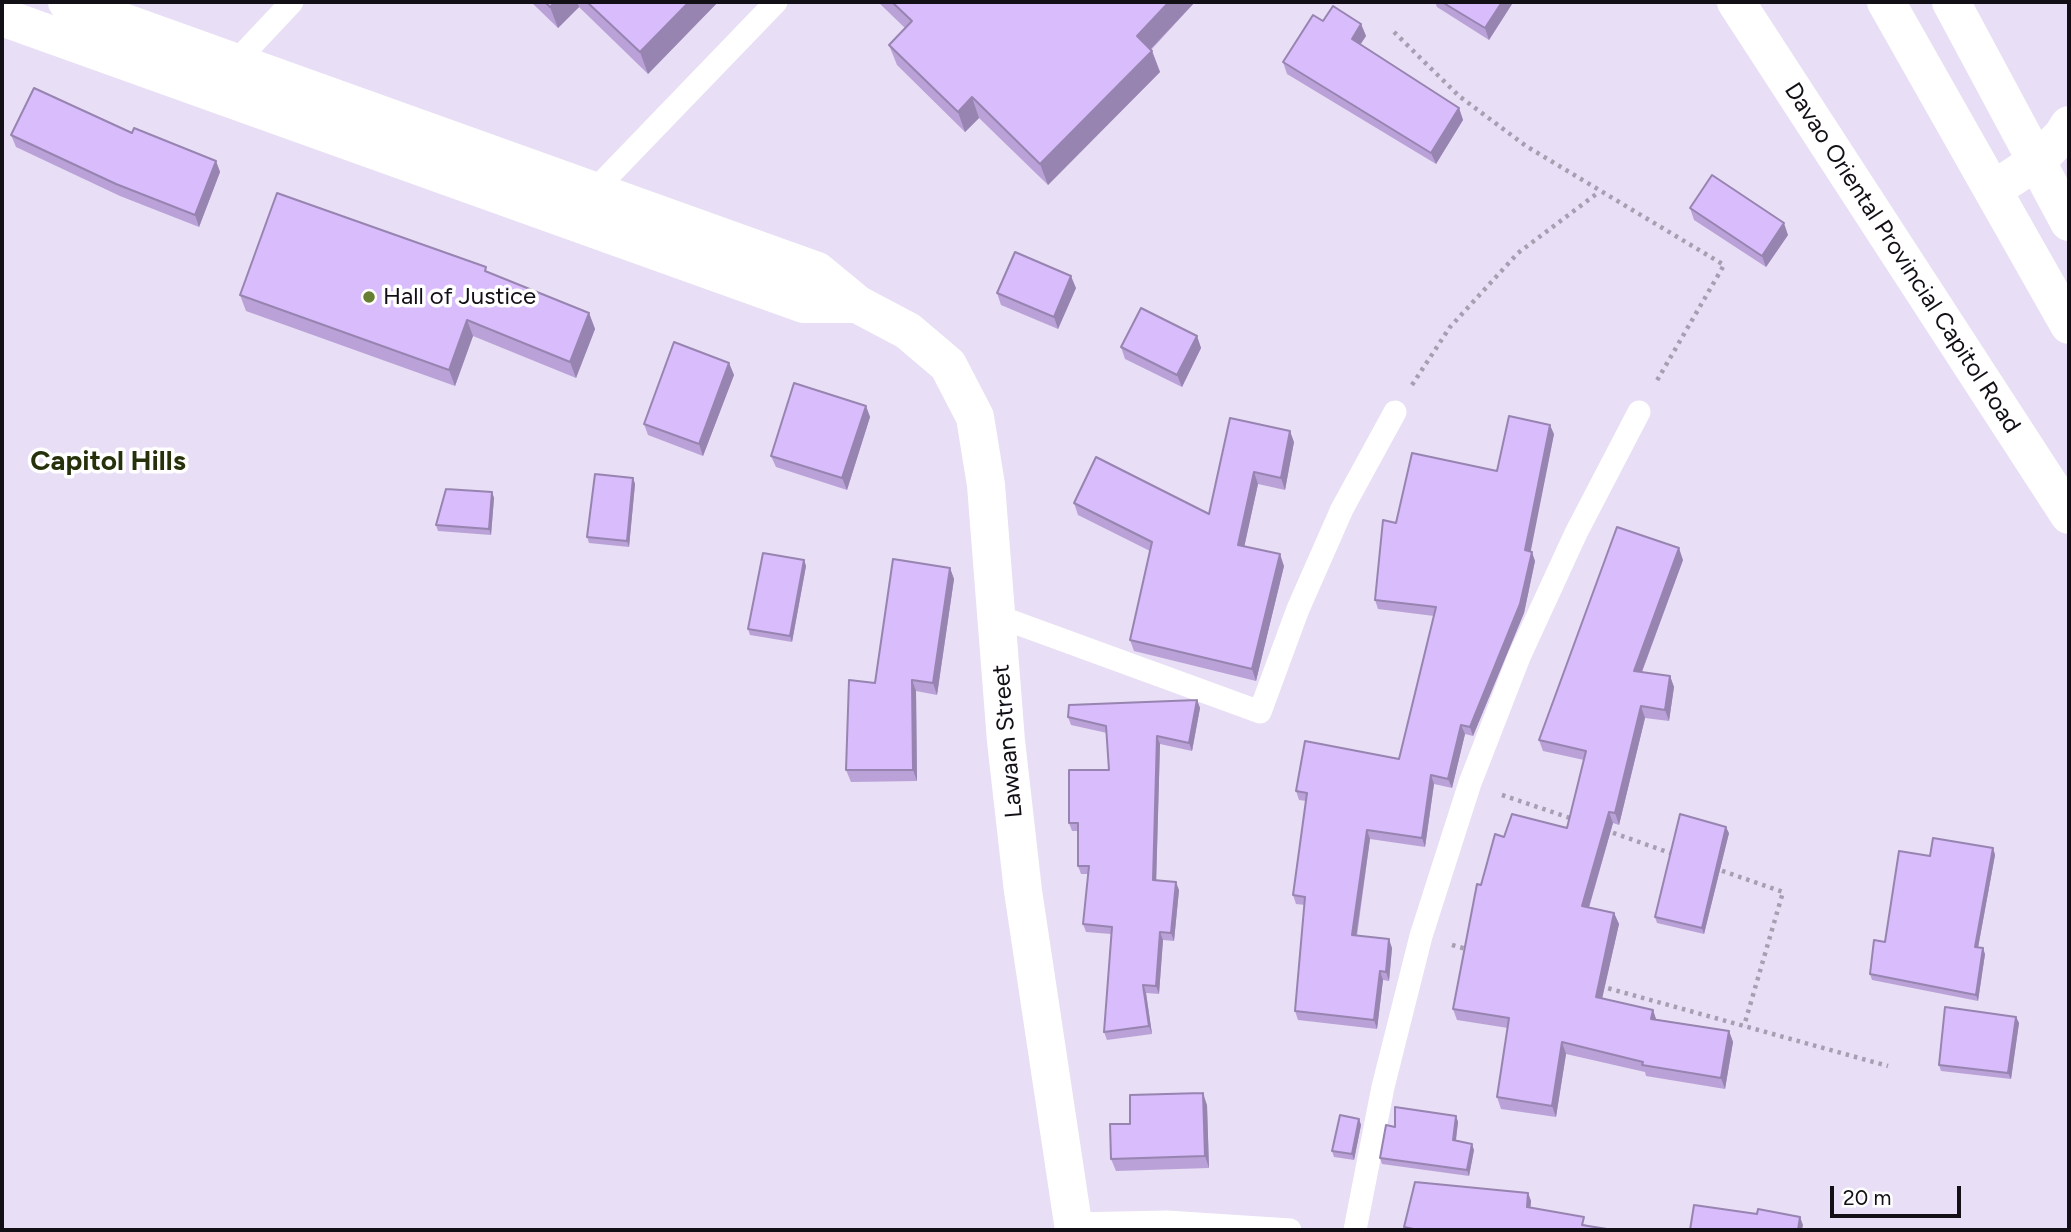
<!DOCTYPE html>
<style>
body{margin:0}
#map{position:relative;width:2071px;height:1232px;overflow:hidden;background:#e8def5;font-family:Figtree,sans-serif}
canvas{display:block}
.frame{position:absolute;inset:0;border:4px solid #120f16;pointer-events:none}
.scale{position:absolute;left:1830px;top:1186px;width:131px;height:32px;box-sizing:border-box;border:4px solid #120f16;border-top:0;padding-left:9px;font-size:21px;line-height:24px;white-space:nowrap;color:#120f16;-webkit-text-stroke:5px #fff;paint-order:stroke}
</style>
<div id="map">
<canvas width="2071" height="1232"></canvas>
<div class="frame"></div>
<div class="scale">20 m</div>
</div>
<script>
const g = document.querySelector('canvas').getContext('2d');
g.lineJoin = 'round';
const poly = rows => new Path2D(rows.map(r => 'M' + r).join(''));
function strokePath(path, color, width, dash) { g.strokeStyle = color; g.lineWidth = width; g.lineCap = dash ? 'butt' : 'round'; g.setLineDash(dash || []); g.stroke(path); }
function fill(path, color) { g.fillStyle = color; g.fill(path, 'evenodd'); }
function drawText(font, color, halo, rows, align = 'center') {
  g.font = font + ' Figtree,sans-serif'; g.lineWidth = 7; g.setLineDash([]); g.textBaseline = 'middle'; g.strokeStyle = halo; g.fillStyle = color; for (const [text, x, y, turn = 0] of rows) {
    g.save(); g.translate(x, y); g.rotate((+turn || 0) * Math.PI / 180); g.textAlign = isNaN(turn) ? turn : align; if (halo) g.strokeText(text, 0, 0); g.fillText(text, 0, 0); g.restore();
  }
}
const path = poly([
 [1394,32,1459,96,1526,146,1724,265,1655,384],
 [1412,385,1450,327,1518,253,1599,192],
 [1502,795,1573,819],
 [1605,830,1676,855],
 [1714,868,1783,892,1744,1026],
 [1452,945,1470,950],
 [1600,986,1888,1066]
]);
const service = poly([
 [229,69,292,2],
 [589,196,776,2],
 [997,616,1260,712,1298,609,1342,509,1395,412],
 [1073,1224,1167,1222,1290,1230],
 [1355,1230,1383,1087,1421,936,1470,783,1519,657,1576,533,1639,412]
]);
const minor = poly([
 [1993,190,2037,161,2062,136,2069,125]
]);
const tertiary = poly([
 [67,2,817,271,857,304,908,331,948,365,975,417,986,485,1006,741,1023,891,1074,1230],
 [1736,2,2069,515],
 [2,17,804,304,857,304]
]);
const primary = poly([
 [1886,2,2069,325],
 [1951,2,2069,222]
]);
const wall = poly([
 [531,2,718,2,648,74,579,7,558,28],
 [878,2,1195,2,1151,50,1152,51,1160,72,1048,185,979,118,965,132,897,65,889,45,905,28],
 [1435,2,1511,2,1512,4,1489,40,1437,7],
 [1323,21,1361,24,1366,36,1360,45,1459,108,1463,120,1436,164,1287,74,1283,62],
 [132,133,216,161,220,172,199,227,120,196,16,147,11,135],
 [1690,208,1788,235,1766,267,1694,220],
 [488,272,589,313,595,329,576,378,473,336,455,386,246,311,240,295],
 [1076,288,1058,329,1001,305,997,293],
 [1197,336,1201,348,1182,387,1125,359,1121,347],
 [729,363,734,375,703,456,648,435,644,424],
 [866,406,870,417,847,490,776,467,771,456],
 [1230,418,1294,442,1285,490,1258,484,1244,547,1284,566,1256,681,1134,651,1130,640,1150,551,1078,515,1074,503,1209,514],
 [1554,434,1530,551,1535,561,1524,613,1473,736,1465,734,1452,788,1434,784,1425,847,1370,839,1357,936,1392,948,1389,981,1383,980,1377,1029,1298,1020,1295,1011,1305,905,1296,904,1293,895,1306,801,1299,800,1296,791,1399,759,1434,616,1378,609,1375,600,1396,523,1497,471],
 [633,478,635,484,629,547,589,543,587,537],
 [492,492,494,498,491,535,438,531,436,525],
 [804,560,806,566,792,642,750,635,748,629],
 [1683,560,1642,672,1670,676,1674,687,1669,721,1645,718,1619,825,1613,823,1589,908,1614,913,1619,924,1602,998,1653,1010,1656,1019,1729,1031,1733,1042,1725,1089,1646,1076,1645,1072,1566,1054,1556,1117,1501,1109,1497,1097,1508,1028,1457,1020,1453,1009,1481,885,1504,837,1567,828,1584,760,1543,751,1539,740],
 [950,568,954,579,937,695,916,691,917,781,851,782,846,770,875,683],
 [1197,700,1200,708,1192,751,1160,744,1156,880,1179,890,1174,941,1163,940,1159,994,1146,993,1152,1034,1107,1040,1104,1032,1111,934,1086,932,1083,924,1088,874,1081,874,1078,866,1078,831,1072,831,1069,823,1109,770,1107,733,1071,725,1068,717],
 [1729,833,1704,934,1657,923,1655,917],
 [1993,848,1995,855,1978,948,1985,954,1978,1001,1872,980,1870,974,1930,856],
 [2016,1017,2019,1023,2011,1079,1941,1071,1939,1065],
 [1207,1105,1209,1168,1116,1171,1111,1159],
 [1456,1116,1458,1122,1456,1141,1474,1150,1469,1176,1382,1164,1380,1158,1395,1127],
 [1359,1119,1361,1125,1354,1160,1334,1157,1332,1151],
 [1528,1193,1531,1201,1530,1207,1587,1225,1586,1226,1613,1230,1405,1230,1404,1227]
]);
const shadedWall = poly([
 [555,2,577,2,579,7,558,28,550,7],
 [689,2,718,2,648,74,640,52],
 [1169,2,1195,2,1144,56,1137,36],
 [1502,2,1511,2,1512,4,1489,40,1485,28],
 [1361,24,1366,36,1356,51,1352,39],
 [1152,51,1160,72,1048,185,1040,164],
 [972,97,979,118,965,132,958,112],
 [1459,108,1463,120,1436,164,1431,153],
 [216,161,220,172,199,227,195,215],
 [1784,223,1788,235,1766,267,1762,256],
 [1071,276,1076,288,1058,329,1054,317],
 [589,313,595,329,576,378,570,362],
 [467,320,473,336,455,386,449,370],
 [1197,336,1201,348,1182,387,1177,375],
 [729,363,734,375,703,456,699,444],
 [866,406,870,417,847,490,842,478],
 [1550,425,1554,434,1529,560,1525,550],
 [1290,431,1294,442,1285,490,1281,478],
 [1254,472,1258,484,1242,557,1238,545],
 [633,478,635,484,629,547,627,541],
 [492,492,494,498,491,535,489,529],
 [1679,548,1683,560,1638,682,1634,671],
 [1532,552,1535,561,1524,613,1473,736,1470,727],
 [1280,554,1284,566,1256,681,1252,669],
 [804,560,806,566,792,642,790,636],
 [950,568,954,579,937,695,933,683],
 [1670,676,1674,687,1669,721,1665,710],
 [912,680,916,691,917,781,913,770],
 [1197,700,1200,708,1192,751,1189,743],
 [1641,706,1645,718,1619,825,1615,813],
 [1461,725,1465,734,1452,788,1448,779],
 [1157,736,1160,744,1156,888,1153,880],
 [1431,775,1434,784,1425,847,1422,838],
 [1609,812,1613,823,1586,917,1582,906],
 [1726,827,1729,833,1704,934,1702,928],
 [1367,830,1370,839,1355,944,1352,935],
 [1993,848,1995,855,1977,953,1975,947],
 [1176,882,1179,890,1174,941,1171,933],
 [1614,913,1619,924,1600,1008,1596,997],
 [1160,932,1163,940,1159,994,1156,986],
 [1389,939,1392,948,1389,981,1386,972],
 [1983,948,1985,954,1978,1001,1976,995],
 [1380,971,1383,980,1377,1029,1374,1020],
 [1143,985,1146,993,1152,1034,1149,1026],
 [1653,1010,1657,1022,1651,1019],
 [2016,1017,2019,1023,2011,1079,2008,1073],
 [1729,1031,1733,1042,1725,1089,1721,1078],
 [1562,1042,1566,1054,1556,1117,1552,1106],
 [1203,1093,1207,1105,1209,1168,1205,1156],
 [1456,1116,1458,1122,1455,1146,1453,1140],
 [1359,1119,1361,1125,1354,1160,1352,1154],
 [1472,1144,1474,1150,1469,1176,1467,1170],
 [1528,1193,1531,1201,1530,1214,1527,1207],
 [1800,1217,1803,1225,1802,1230,1798,1230]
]);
const building = poly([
 [545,2,555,2,550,7,545,2],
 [587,2,689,2,640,52,587,2],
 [892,2,1169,2,1137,36,1152,51,1040,164,972,97,958,112,889,45,912,21,892,2],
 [1442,2,1502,2,1485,28,1442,2],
 [1333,6,1361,24,1352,39,1459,108,1431,153,1283,62,1313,15,1323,21,1333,6],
 [34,88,132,133,134,128,216,161,195,215,116,184,11,135,34,88],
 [1712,175,1784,223,1762,256,1690,208,1712,175],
 [277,193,486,267,485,271,589,313,570,362,467,320,449,370,240,295,277,193],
 [1015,252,1071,276,1054,317,997,293,1015,252],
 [1141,308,1197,336,1177,375,1121,347,1141,308],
 [674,342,729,363,699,444,644,424,674,342],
 [794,383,866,406,842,478,771,456,794,383],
 [1509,416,1550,425,1525,550,1532,552,1520,604,1470,727,1461,725,1448,779,1431,775,1422,838,1367,830,1352,935,1389,939,1386,972,1380,971,1374,1020,1295,1011,1305,897,1293,895,1307,793,1296,791,1305,741,1399,759,1436,607,1375,600,1383,520,1396,523,1412,453,1497,471,1509,416],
 [1230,418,1290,431,1281,478,1254,472,1238,545,1280,554,1252,669,1130,640,1152,542,1074,503,1096,457,1209,514,1230,418],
 [595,474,633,478,627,541,587,537,595,474],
 [446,489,492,492,489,529,436,525,446,489],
 [1617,527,1679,548,1634,671,1670,676,1665,710,1641,706,1615,813,1609,812,1582,906,1614,913,1596,997,1653,1010,1651,1019,1729,1031,1721,1078,1642,1065,1643,1062,1562,1042,1552,1106,1497,1097,1509,1018,1453,1009,1477,884,1481,885,1495,834,1504,837,1512,814,1567,828,1586,751,1539,740,1617,527],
 [763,553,804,560,790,636,748,629,763,553],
 [893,559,950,568,933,683,912,680,913,770,846,770,849,680,875,683,893,559],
 [1197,700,1189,743,1157,736,1153,880,1176,882,1171,933,1160,932,1156,986,1143,985,1149,1026,1104,1032,1112,927,1083,924,1089,866,1078,866,1078,823,1069,823,1069,770,1109,770,1106,726,1068,717,1069,705,1197,700],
 [1680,814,1726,827,1702,928,1655,917,1680,814],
 [1933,838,1993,848,1975,947,1983,948,1976,995,1870,974,1874,940,1885,942,1899,851,1930,856,1933,838],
 [1945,1007,2016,1017,2008,1073,1939,1065,1945,1007],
 [1203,1093,1205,1156,1111,1159,1110,1124,1130,1124,1130,1095,1203,1093],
 [1395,1107,1456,1116,1453,1140,1472,1144,1467,1170,1380,1158,1386,1125,1395,1127,1395,1107],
 [1340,1115,1359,1119,1352,1154,1332,1151,1340,1115],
 [1415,1182,1528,1193,1527,1207,1584,1217,1582,1225,1613,1230,1418,1230,1404,1227,1415,1182],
 [1694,1205,1757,1214,1758,1209,1800,1217,1798,1230,1690,1230,1694,1205]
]);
const markers = [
 [369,297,7,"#667f32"]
];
const streetNames = [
 ["Davao Oriental Provincial Capitol Road",1902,258,57],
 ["Lawaan Street",1008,741,-95]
];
const poiNames = [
 ["Hall of Justice",383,297]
];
const quarterNames = [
 ["Capitol Hills",108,462]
];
strokePath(path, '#a79fb1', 4.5, [3.5, 5]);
strokePath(service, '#fff', 23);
strokePath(minor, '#fff', 38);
strokePath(tertiary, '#fff', 38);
strokePath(primary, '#fff', 38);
fill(wall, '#baa2d8');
fill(shadedWall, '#9784b0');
fill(building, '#d8bcfb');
strokePath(building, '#9784b0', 2);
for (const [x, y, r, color] of markers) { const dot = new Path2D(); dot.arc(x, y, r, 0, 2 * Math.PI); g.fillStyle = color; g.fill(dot); strokePath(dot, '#fff', 2.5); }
drawText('24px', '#120f16', '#fff', streetNames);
drawText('24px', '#120f16', '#fff', poiNames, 'left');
drawText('bold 28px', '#26310c', '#fff', quarterNames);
</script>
